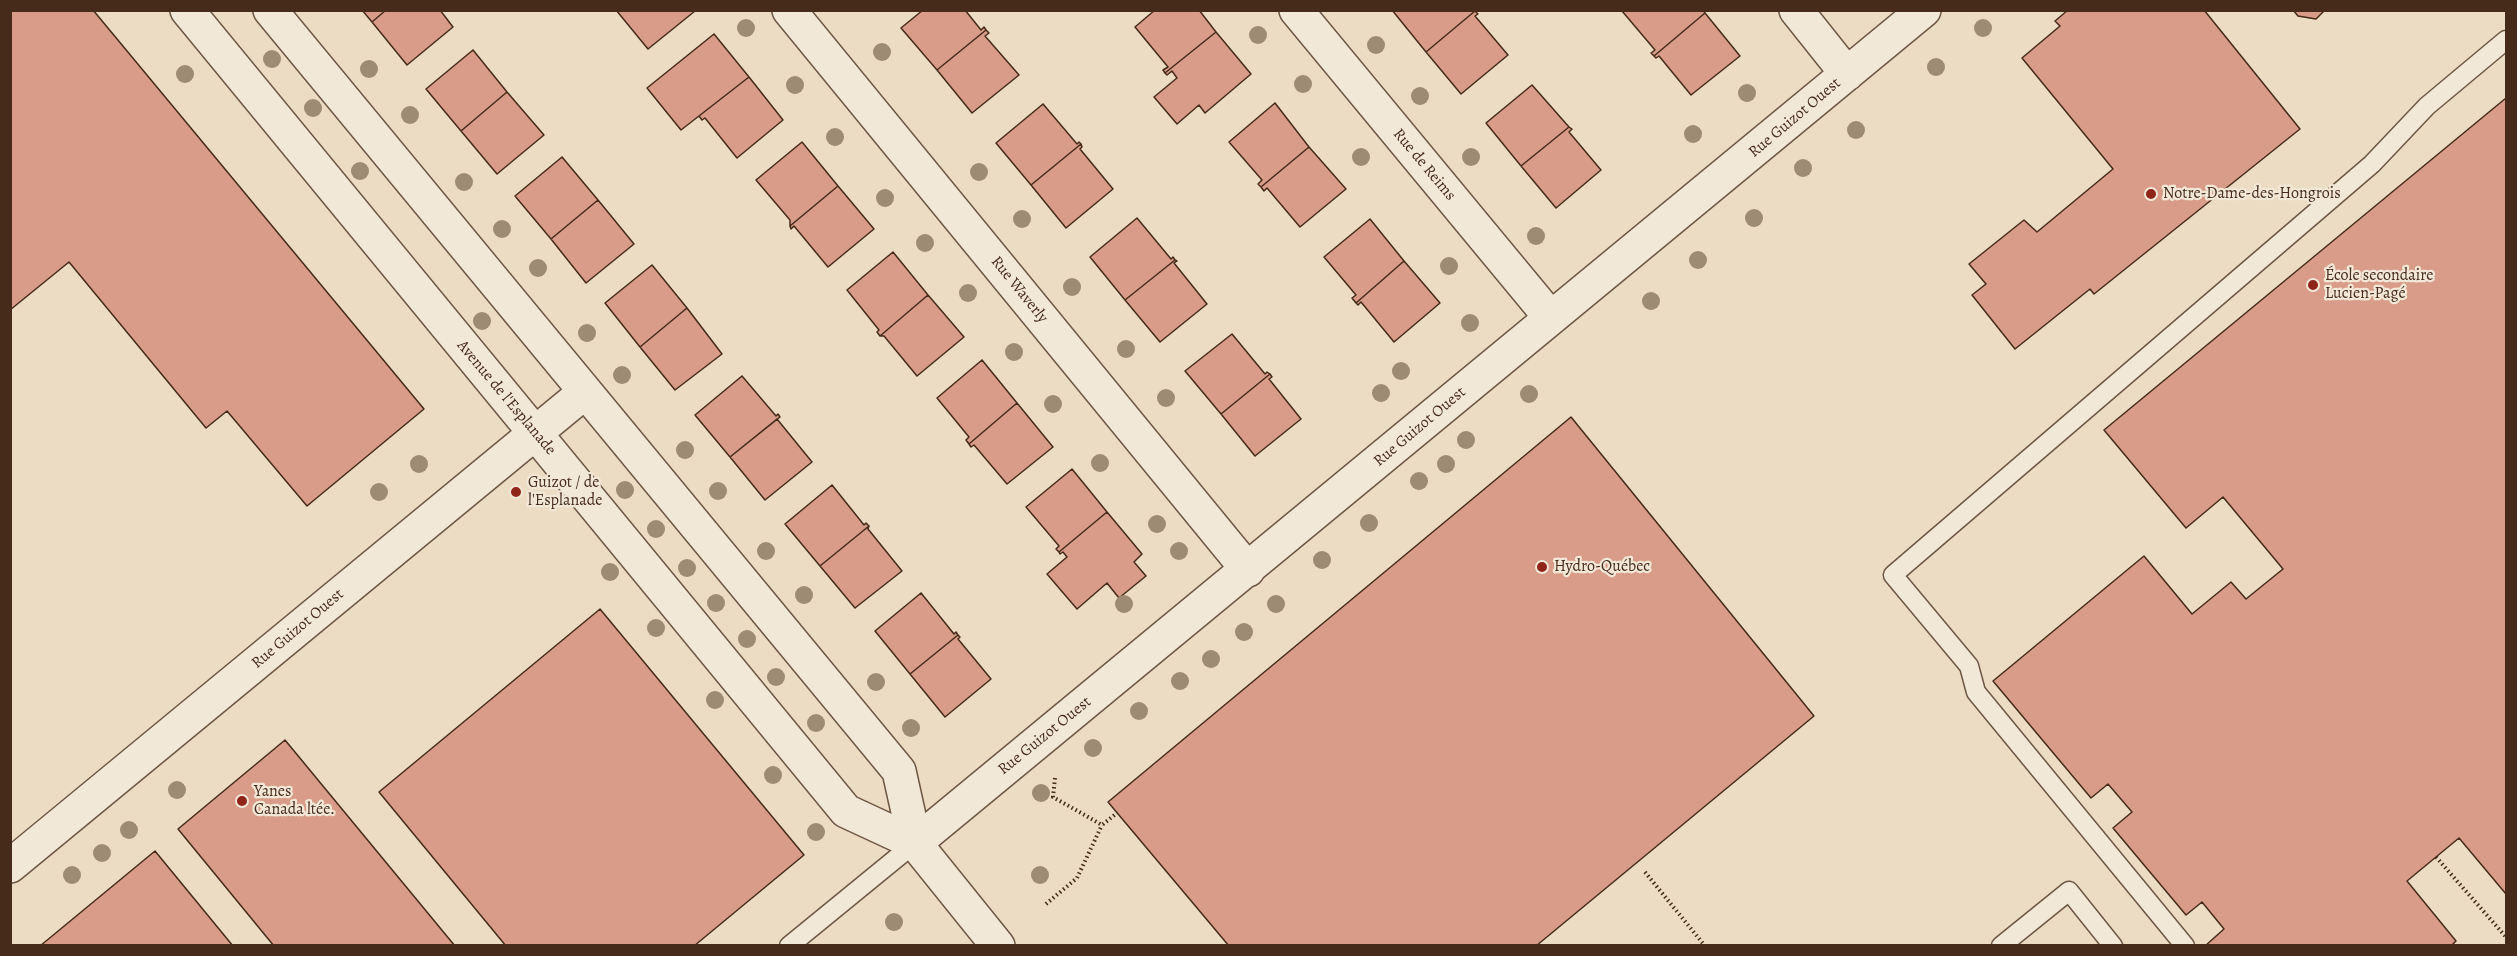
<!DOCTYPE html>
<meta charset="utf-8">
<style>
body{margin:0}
#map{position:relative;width:2517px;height:956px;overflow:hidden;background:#ebdcc3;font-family:Alegreya,serif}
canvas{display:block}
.frame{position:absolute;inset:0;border:12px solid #462b1b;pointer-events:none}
</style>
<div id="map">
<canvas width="2517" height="956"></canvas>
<div class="frame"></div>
</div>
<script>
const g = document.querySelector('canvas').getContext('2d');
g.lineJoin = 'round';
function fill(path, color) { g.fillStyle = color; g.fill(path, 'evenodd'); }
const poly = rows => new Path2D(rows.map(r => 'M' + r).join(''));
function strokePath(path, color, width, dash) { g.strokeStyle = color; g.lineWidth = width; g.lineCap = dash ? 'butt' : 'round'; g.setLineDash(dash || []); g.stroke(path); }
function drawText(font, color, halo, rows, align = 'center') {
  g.font = font + ' Alegreya,serif'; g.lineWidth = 4.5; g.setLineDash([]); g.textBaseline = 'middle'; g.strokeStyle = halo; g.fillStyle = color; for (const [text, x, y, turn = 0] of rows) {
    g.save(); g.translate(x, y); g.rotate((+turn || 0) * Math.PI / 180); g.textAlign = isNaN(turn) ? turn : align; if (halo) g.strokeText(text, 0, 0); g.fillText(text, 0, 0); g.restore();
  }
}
const building = poly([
 [10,10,93,10,424,409,307,506,227,411,206,428,69,262,10,310,10,10],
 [362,10,386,10,372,22,362,10],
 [386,10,440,10,453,27,407,65,372,22,386,10],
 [616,10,695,10,695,11,648,49,616,10],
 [923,10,965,10,981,30,984,27,986,30,937,70,901,28,923,10],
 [1155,10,1199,10,1216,32,1165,73,1163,70,1168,67,1135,27,1155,10],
 [1392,10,1475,10,1475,11,1426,52,1392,10],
 [1703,10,1705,13,1654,56,1651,53,1655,50,1622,11,1703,10],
 [2068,10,2204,10,2300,129,2094,294,2090,289,2015,349,1972,295,1986,284,1969,264,2024,220,2037,232,2113,169,2022,58,2060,26,2055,21,2068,10],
 [2293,10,2325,10,2316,19,2298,16,2293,10],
 [1475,11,1478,14,1475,16,1508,55,1461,94,1426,52,1475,11],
 [1705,13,1740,56,1691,95,1659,56,1656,58,1654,56,1705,13],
 [986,30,989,33,985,36,1019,75,972,113,937,70,986,30],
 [1216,32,1251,74,1205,113,1199,105,1177,124,1154,97,1177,78,1172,71,1167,75,1165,73,1216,32],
 [714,34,749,77,681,130,647,88,714,34],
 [473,50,507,92,461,131,426,89,473,50],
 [749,77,783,120,737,158,705,118,702,120,699,116,749,77],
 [1532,85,1569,127,1521,166,1486,123,1532,85],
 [507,92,544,135,497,174,461,131,507,92],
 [2506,98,2506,894,2459,838,2407,881,2456,941,2451,946,2205,946,2224,929,2202,902,2186,915,2113,828,2132,812,2108,784,2091,798,1993,681,2144,556,2192,614,2231,582,2246,599,2283,569,2223,497,2186,528,2104,430,2506,98],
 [1275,103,1309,147,1261,187,1258,184,1262,180,1229,142,1275,103],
 [1043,104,1077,144,1079,142,1081,144,1031,185,996,143,1043,104],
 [1569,127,1572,129,1569,132,1601,170,1556,208,1521,166,1569,127],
 [802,142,838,186,790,226,790,220,756,180,802,142],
 [1081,144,1082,147,1080,149,1113,189,1066,228,1031,185,1081,144],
 [1309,147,1346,189,1300,227,1267,188,1264,191,1261,187,1309,147],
 [562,157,598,200,551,239,515,196,562,157],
 [838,186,874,229,828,267,794,226,791,229,790,226,838,186],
 [598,200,634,244,586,283,551,239,598,200],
 [1137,218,1171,259,1173,257,1175,260,1125,300,1090,257,1137,218],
 [1370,219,1404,261,1356,303,1352,298,1356,295,1324,257,1370,219],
 [893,252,928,295,880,336,877,332,879,330,847,290,893,252],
 [1175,260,1177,261,1174,263,1207,304,1160,342,1125,300,1175,260],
 [1404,261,1440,303,1394,342,1361,302,1358,305,1356,303,1404,261],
 [652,265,687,308,640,347,605,303,652,265],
 [928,295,964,337,917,376,884,336,880,336,928,295],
 [687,308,722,354,675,390,640,347,687,308],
 [1232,334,1265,374,1267,372,1270,374,1221,414,1185,371,1232,334],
 [982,360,1017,403,969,444,966,440,969,437,937,398,982,360],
 [1270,374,1272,377,1269,379,1301,419,1255,456,1221,414,1270,374],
 [742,376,776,416,778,414,780,417,730,457,695,415,742,376],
 [1017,403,1053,447,1007,484,974,445,971,447,969,444,1017,403],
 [1571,417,1814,716,1536,946,1229,946,1108,802,1571,417],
 [777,419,812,462,765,500,730,457,777,419],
 [1072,469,1107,512,1059,552,1056,549,1059,546,1026,507,1072,469],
 [832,485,864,525,866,523,869,526,820,566,785,524,832,485],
 [1107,512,1142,554,1134,562,1146,576,1119,598,1107,583,1077,609,1047,574,1067,557,1063,552,1060,554,1059,552,1107,512],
 [869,526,868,529,902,571,855,608,820,566,869,526],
 [921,593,954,634,956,632,958,635,910,674,875,631,921,593],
 [600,609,804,855,694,946,506,946,379,792,600,609],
 [958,635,960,637,958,639,991,679,945,717,910,674,958,635],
 [285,740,455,946,274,946,178,829,285,740],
 [155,851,233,946,40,946,155,851]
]);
const path = poly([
 [1055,778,1053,797,1102,825,1117,813],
 [2436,857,2506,937],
 [1645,872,1705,946],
 [1046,904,1077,878,1102,825]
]);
const lane = poly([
 [789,946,915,843],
 [2001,946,2069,891,2113,946],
 [2185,946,1976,692,1969,666,1893,575,2372,164,2427,106,2506,40]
]);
const street = poly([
 [187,10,846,811,915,843,998,946],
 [270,10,899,771,915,843],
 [789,10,1248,570],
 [1296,10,1551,318],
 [1796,10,1847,74],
 [915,843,1924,10],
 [10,866,585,392]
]);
const trees = [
 [746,28],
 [1983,28],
 [1258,35],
 [1376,45],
 [882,52],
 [272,59],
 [1936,67],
 [369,69],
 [185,74],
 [1303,84],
 [795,85],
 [1747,93],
 [1420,96],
 [313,108],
 [410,115],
 [1856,130],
 [1693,134],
 [835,137],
 [1361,157],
 [1471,157],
 [1803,168],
 [360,171],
 [979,172],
 [464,182],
 [885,198],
 [1754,218],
 [1022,219],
 [502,229],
 [1536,236],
 [925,243],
 [1698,260],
 [1449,266],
 [538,268],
 [1072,287],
 [968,293],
 [1651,301],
 [482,321],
 [1470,323],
 [587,333],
 [1126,349],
 [1014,352],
 [1401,371],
 [622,375],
 [1381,393],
 [1529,394],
 [1166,398],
 [1053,404],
 [1466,440],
 [685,450],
 [1100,463],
 [419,464],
 [1446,464],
 [1419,481],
 [625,490],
 [718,491],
 [379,492],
 [1369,523],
 [1157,524],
 [656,529],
 [766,551],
 [1179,551],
 [1322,560],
 [687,568],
 [610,572],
 [804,595],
 [716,603],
 [1124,604],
 [1276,604],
 [656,628],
 [1244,632],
 [747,639],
 [1211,659],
 [776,677],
 [1180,681],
 [876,682],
 [715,700],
 [1139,711],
 [816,723],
 [911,728],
 [1093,748],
 [773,775],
 [177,790],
 [1041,793],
 [129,830],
 [816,832],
 [102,853],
 [72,875],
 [1040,875],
 [894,922]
];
const markers = [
 [2151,194,6,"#8f2418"],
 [2313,285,6,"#8f2418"],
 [516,492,6,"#8f2418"],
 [1542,567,6,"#8f2418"],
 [242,801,6,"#8f2418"]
];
const streetNames = [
 ["Rue Guizot Ouest",1795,118,-40],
 ["Rue de Reims",1424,165,50],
 ["Rue Waverly",1019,290,51],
 ["Avenue de l'Esplanade",506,398,50],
 ["Rue Guizot Ouest",1420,427,-40],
 ["Rue Guizot Ouest",298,629,-40],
 ["Rue Guizot Ouest",1045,736,-39]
];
const poiNames = [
 ["Notre-Dame-des-Hongrois",2163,194],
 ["École secondaire",2325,276],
 ["Lucien-Pagé",2325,294],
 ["Guizot / de",528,483],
 ["l'Esplanade",528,501],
 ["Hydro-Québec",1554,567],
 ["Yanes",254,792],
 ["Canada ltée.",254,810]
];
fill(building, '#d99c88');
strokePath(building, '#462b1b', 1.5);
strokePath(lane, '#6f5745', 21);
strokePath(street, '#6f5745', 36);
strokePath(path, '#462b1b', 4, [1.5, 3]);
strokePath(lane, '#f2e8d8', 18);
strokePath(street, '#f2e8d8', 33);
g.fillStyle = '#9d8b74';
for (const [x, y] of trees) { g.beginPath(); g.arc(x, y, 9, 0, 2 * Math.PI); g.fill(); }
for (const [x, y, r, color] of markers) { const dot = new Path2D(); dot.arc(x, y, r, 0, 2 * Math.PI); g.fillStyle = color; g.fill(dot); strokePath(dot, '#f2e8d8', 2); }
drawText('16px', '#462b1b', '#f2e8d8', streetNames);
drawText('16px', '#462b1b', '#f2e8d8', poiNames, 'left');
</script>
